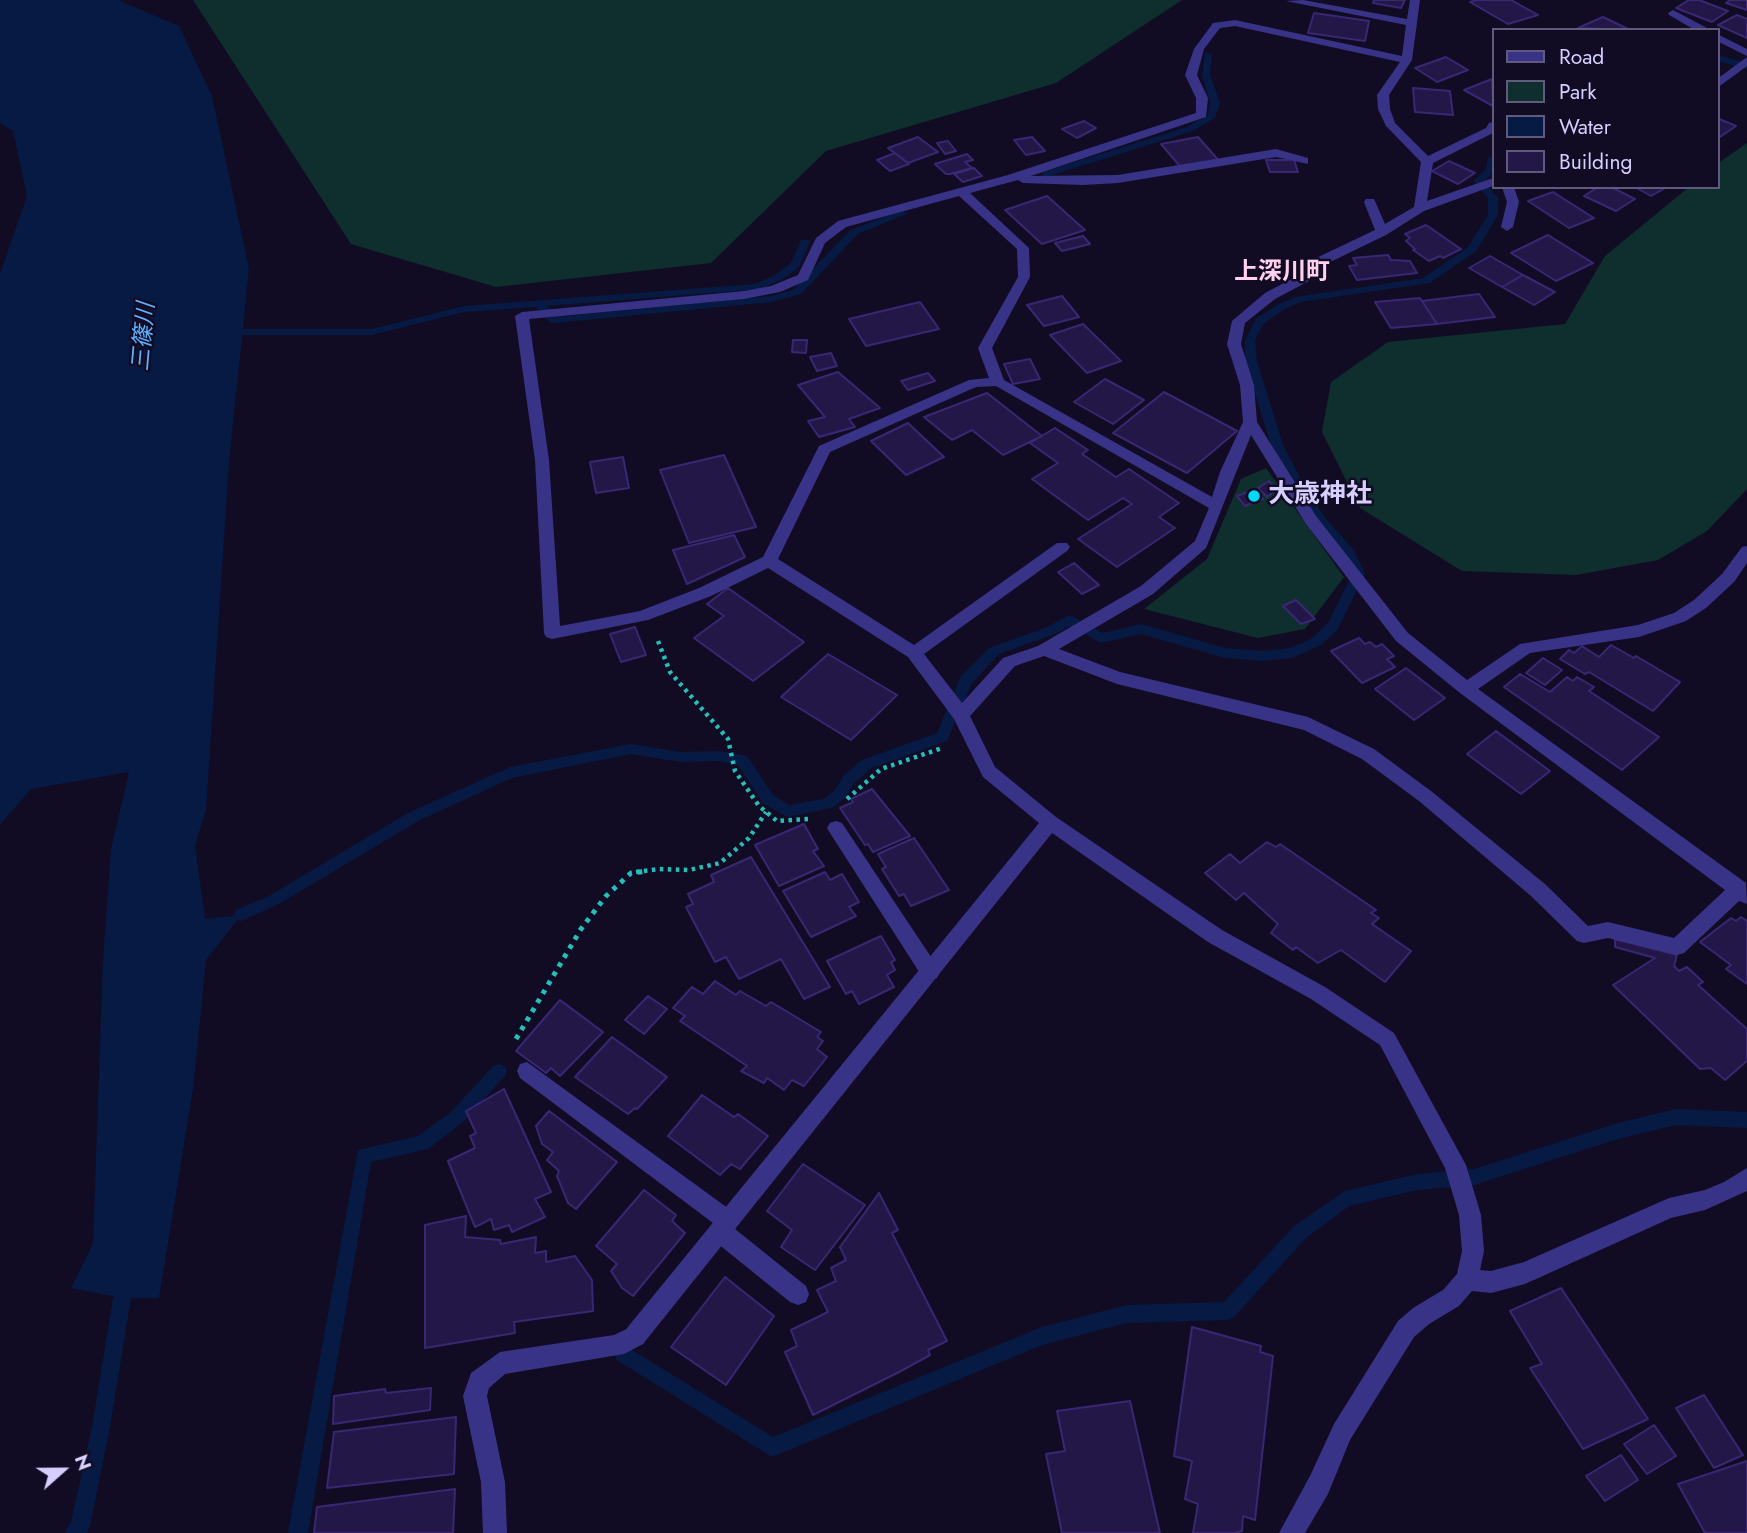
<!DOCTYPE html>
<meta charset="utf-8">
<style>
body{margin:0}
#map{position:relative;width:1747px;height:1533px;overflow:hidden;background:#110c24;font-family:Jost,sans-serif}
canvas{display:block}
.legend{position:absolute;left:1492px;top:28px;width:228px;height:161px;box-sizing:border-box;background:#110c24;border:2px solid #605a7c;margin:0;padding:9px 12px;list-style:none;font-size:21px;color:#d6cfff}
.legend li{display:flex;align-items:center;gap:14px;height:35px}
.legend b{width:35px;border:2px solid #605a7c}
.north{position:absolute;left:28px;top:1435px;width:70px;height:70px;-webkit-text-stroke:5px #110c24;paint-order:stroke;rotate:69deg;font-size:19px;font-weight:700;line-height:28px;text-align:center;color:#d6cfff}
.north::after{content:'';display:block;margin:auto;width:24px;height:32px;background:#d6cfff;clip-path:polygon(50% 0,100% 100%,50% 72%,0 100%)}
</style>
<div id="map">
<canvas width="1747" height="1533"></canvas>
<ul class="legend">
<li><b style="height:9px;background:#393387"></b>Road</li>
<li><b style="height:19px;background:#0f2f2e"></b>Park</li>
<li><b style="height:19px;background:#061a44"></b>Water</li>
<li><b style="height:19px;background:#221747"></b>Building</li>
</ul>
<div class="north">N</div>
</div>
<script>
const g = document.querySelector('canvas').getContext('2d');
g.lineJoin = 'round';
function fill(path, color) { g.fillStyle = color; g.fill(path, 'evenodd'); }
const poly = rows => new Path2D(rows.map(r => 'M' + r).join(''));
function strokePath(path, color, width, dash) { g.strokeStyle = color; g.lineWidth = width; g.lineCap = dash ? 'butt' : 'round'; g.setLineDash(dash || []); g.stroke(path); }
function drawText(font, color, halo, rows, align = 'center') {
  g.font = font + ' Jost,"Noto Sans JP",sans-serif'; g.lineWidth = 5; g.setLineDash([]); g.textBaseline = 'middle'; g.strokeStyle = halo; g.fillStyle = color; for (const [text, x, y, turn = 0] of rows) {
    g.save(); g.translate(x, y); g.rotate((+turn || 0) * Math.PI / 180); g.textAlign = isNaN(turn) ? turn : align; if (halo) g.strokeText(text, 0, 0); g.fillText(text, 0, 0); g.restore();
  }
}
const green = poly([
 [193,0,1182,0,1056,83,826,151,711,263,496,287,351,244],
 [1747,143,1747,489,1707,531,1658,560,1576,575,1462,571,1360,508,1322,432,1331,382,1388,342,1565,324,1605,256,1689,187,1717,187,1717,164],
 [1266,468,1344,577,1305,629,1258,638,1144,609,1207,559,1241,479]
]);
const water = poly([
 [0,0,118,0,179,26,212,96,249,269,229,462,206,810,195,845,205,919,241,915,206,960,193,1089,159,1298,122,1298,71,1288,93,1244,103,961,111,849,129,772,31,789,0,825,0,274,27,196,13,131,0,123]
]);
const stream = poly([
 [1205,52,1212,54,1210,75,1220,103,1215,118,1193,131,1049,176,1043,176,1043,172,1187,127,1208,115,1210,103,1202,75,1205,52],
 [1717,55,1747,63,1747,69,1717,61,1717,55],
 [1493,155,1493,173,1484,181,1498,198,1498,215,1476,251,1430,283,1301,302,1285,309,1264,323,1255,340,1257,361,1283,445,1309,494,1327,520,1353,549,1365,573,1338,629,1321,645,1292,658,1262,661,1225,658,1141,634,1101,643,1070,626,1055,634,999,654,972,683,947,741,872,768,854,783,845,798,832,808,787,817,763,803,738,765,719,761,680,762,631,754,512,778,418,821,279,904,241,921,236,920,233,915,236,910,269,896,408,813,510,767,631,744,680,752,719,751,747,756,773,795,789,805,823,799,835,790,844,775,862,760,937,733,961,676,989,648,1045,628,1070,615,1103,633,1141,624,1225,648,1262,651,1290,648,1311,639,1328,623,1353,573,1344,554,1319,526,1300,498,1271,445,1245,361,1245,340,1256,319,1277,305,1295,297,1423,278,1468,247,1488,215,1488,198,1474,181,1486,169,1488,158,1493,155],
 [900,211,909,213,858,234,801,294,772,302,554,323,550,322,536,307,464,312,372,335,242,335,237,332,242,329,372,329,464,306,755,284,775,275,791,263,801,240,809,240,810,242,799,267,783,279,761,289,547,306,557,317,771,296,793,290,850,230,900,211],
 [499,1064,505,1066,507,1071,505,1076,463,1122,428,1149,371,1162,308,1533,288,1533,358,1150,418,1136,451,1112,493,1066,499,1064],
 [1676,1109,1747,1112,1747,1128,1676,1125,1618,1139,1474,1185,1417,1190,1349,1206,1306,1238,1234,1317,1228,1320,1127,1323,1042,1345,772,1457,617,1360,614,1354,617,1348,623,1345,629,1348,773,1437,1042,1327,1127,1305,1224,1302,1294,1226,1345,1191,1417,1174,1474,1169,1618,1123,1676,1109],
 [122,1289,128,1292,131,1298,110,1427,90,1526,87,1533,65,1533,71,1522,92,1427,113,1298,116,1292,122,1289]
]);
const building = poly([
 [1374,0,1405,0,1401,8,1373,3,1374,0],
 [1477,0,1511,0,1538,15,1508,24,1470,2,1477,0],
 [1689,0,1699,0,1728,11,1712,22,1676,8,1689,0],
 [1730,0,1747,0,1747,10,1726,3,1730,0],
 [1314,13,1369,21,1365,41,1308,33,1314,13],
 [1737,15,1747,19,1747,38,1718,25,1737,15],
 [1603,17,1630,30,1578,28,1603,17],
 [1446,57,1468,70,1437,82,1415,68,1446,57],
 [1492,79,1493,106,1464,90,1492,79],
 [1413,88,1450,91,1453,115,1415,112,1413,88],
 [1717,118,1736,126,1717,139,1717,118],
 [1084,121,1096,128,1077,138,1062,129,1084,121],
 [918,137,938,152,908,163,888,148,918,137],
 [1032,137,1045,151,1026,155,1014,140,1032,137],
 [1198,137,1221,163,1184,171,1161,144,1198,137],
 [948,141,956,151,945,154,937,143,948,141],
 [895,153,909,164,890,171,877,160,895,153],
 [967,154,973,160,965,162,972,168,950,174,946,174,935,164,967,154],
 [1266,160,1294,160,1298,172,1270,172,1266,160],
 [1449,161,1475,173,1458,184,1432,171,1449,161],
 [974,168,982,176,963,182,954,174,974,168],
 [1598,187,1611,187,1635,199,1616,211,1584,196,1598,187],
 [1635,187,1667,187,1651,196,1635,187],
 [1553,192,1594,218,1569,228,1528,201,1553,192],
 [1047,196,1085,230,1042,244,1005,210,1047,196],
 [1426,225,1461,249,1443,258,1440,256,1429,261,1413,250,1415,249,1406,241,1410,238,1405,234,1426,225],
 [1548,235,1593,263,1556,281,1511,253,1548,235],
 [1083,236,1090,244,1062,251,1055,243,1083,236],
 [1388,255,1391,260,1410,261,1417,273,1357,280,1349,266,1357,265,1353,258,1388,255],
 [1490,256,1523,275,1502,287,1469,268,1490,256],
 [1523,275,1555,292,1534,305,1502,287,1523,275],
 [1479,294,1495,317,1437,324,1422,301,1479,294],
 [1062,296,1079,317,1044,326,1027,305,1062,296],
 [1420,298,1437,324,1391,328,1375,302,1420,298],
 [920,302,939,329,866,346,849,319,920,302],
 [1083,324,1121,361,1087,373,1050,335,1083,324],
 [793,340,807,340,806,353,792,352,793,340],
 [831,353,837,366,817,371,810,357,831,353],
 [1030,359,1040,379,1013,384,1004,364,1030,359],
 [838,372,880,408,849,419,855,427,819,437,808,421,825,417,798,385,838,372],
 [928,373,935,381,908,390,901,381,928,373],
 [1105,379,1144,400,1113,424,1074,402,1105,379],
 [1164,392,1237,431,1187,473,1113,433,1164,392],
 [987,393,1042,436,1003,455,972,430,952,440,924,417,987,393],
 [908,423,944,457,906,475,871,441,908,423],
 [1055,428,1088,450,1082,454,1116,477,1129,469,1179,503,1159,517,1175,528,1117,567,1078,539,1132,504,1123,498,1088,520,1032,479,1058,463,1030,443,1055,428],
 [724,455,756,527,689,543,660,470,724,455],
 [623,457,629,488,596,493,590,462,623,457],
 [1269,481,1276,490,1267,497,1258,488,1269,481],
 [1254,490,1263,499,1245,506,1237,496,1254,490],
 [734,535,745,557,687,584,673,550,734,535],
 [1074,563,1099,585,1082,594,1058,572,1074,563],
 [728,588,804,642,753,681,694,638,724,616,707,604,728,588],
 [1296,600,1315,619,1301,624,1283,606,1296,600],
 [635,627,646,655,621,662,610,634,635,627],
 [1359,638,1365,644,1370,642,1376,647,1382,644,1394,656,1387,659,1395,667,1362,683,1331,651,1359,638],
 [1611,645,1634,658,1636,656,1680,682,1653,711,1589,672,1585,674,1560,659,1569,650,1574,653,1582,646,1599,657,1611,645],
 [828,654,897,695,851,740,781,697,828,654],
 [1543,658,1562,670,1545,685,1526,673,1543,658],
 [1406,668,1445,698,1414,720,1375,689,1406,668],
 [1520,674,1550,692,1567,677,1573,681,1577,677,1594,687,1589,691,1659,737,1622,770,1504,687,1520,674],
 [1496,731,1550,771,1521,794,1467,754,1496,731],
 [872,789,910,836,873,852,868,844,865,845,840,808,853,802,851,799,872,789],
 [804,824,818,849,813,851,824,866,779,886,755,845,804,824],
 [914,838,949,890,911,906,904,894,899,896,882,869,886,867,878,854,914,838],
 [1267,842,1276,847,1280,844,1376,910,1371,913,1379,918,1372,924,1411,951,1385,982,1341,950,1318,963,1296,947,1293,950,1271,933,1278,924,1244,893,1236,900,1205,873,1230,854,1240,863,1267,842],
 [751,857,830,987,804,999,781,959,739,979,726,957,715,962,686,907,693,904,688,894,714,882,711,875,751,857],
 [825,872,830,880,842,874,859,902,849,907,856,916,811,937,783,891,825,872],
 [1741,917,1747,921,1747,984,1726,969,1731,965,1700,942,1731,918,1736,921,1741,917],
 [881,936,895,960,891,962,895,970,887,975,894,987,859,1004,852,991,846,994,827,961,881,936],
 [1615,939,1677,955,1674,966,1679,971,1687,967,1703,982,1698,985,1747,1029,1747,1061,1725,1080,1711,1068,1700,1069,1613,985,1655,958,1615,947,1615,939],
 [715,981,736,995,740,991,766,1006,771,1002,821,1032,817,1037,823,1041,817,1049,827,1057,804,1086,792,1080,784,1090,767,1078,764,1083,741,1071,747,1066,680,1021,685,1016,673,1008,692,987,703,994,715,981],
 [648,996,667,1009,644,1034,625,1020,648,996],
 [560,1000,603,1032,560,1076,551,1068,546,1073,516,1051,560,1000],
 [612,1037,667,1077,637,1109,635,1108,628,1114,575,1077,612,1037],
 [504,1089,551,1192,535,1199,545,1217,512,1232,509,1225,494,1230,491,1219,475,1227,448,1161,475,1148,470,1136,476,1133,466,1111,504,1089],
 [702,1095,734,1117,738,1114,768,1136,740,1169,731,1164,720,1175,668,1136,702,1095],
 [549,1111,617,1162,576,1209,568,1203,557,1176,559,1171,547,1160,553,1152,542,1144,536,1126,549,1111],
 [803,1164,865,1205,815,1270,781,1247,792,1230,767,1211,803,1164],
 [644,1190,676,1215,672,1221,685,1233,633,1296,622,1288,611,1271,617,1264,596,1246,644,1190],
 [879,1193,898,1230,892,1233,947,1341,928,1350,930,1355,901,1371,813,1415,785,1352,797,1346,791,1330,828,1312,817,1290,836,1281,831,1268,846,1260,840,1247,879,1193],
 [466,1216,465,1237,500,1240,501,1244,536,1237,535,1253,546,1251,546,1262,575,1256,592,1280,593,1311,514,1322,515,1333,425,1348,425,1225,466,1216],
 [725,1277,774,1316,726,1385,671,1347,725,1277],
 [1561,1288,1648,1419,1583,1449,1530,1368,1542,1364,1510,1311,1561,1288],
 [1192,1327,1261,1346,1260,1352,1273,1356,1255,1520,1243,1516,1242,1531,1235,1533,1193,1533,1198,1504,1185,1499,1192,1461,1174,1456,1192,1327],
 [431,1388,430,1410,333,1424,334,1396,385,1389,386,1393,431,1388],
 [1704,1395,1743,1455,1714,1468,1676,1408,1704,1395],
 [1130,1401,1160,1533,1062,1533,1046,1454,1065,1451,1057,1411,1130,1401],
 [456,1417,454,1474,327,1488,334,1432,456,1417],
 [1654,1425,1676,1456,1647,1474,1624,1444,1654,1425],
 [1621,1455,1638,1480,1605,1501,1586,1476,1621,1455],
 [1747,1461,1747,1533,1705,1533,1678,1484,1747,1461],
 [455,1489,453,1533,314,1533,317,1507,455,1489]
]);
const pathFar1 = poly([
 [658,641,670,672,728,739,735,771,759,806,777,821,809,819],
 [847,799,881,769,942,748],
 [636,872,659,869,689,870,720,863,749,838,766,812]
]);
const path = poly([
 [516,1039,581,929,606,896,631,873,648,871]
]);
const service = poly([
 [836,821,842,823,937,966,940,972,937,978,930,980,923,978,830,833,827,828,830,823,836,821],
 [527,1062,736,1214,739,1221,735,1229,806,1286,809,1294,806,1302,798,1305,790,1302,712,1239,709,1231,713,1223,520,1078,517,1071,520,1064,527,1062],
 [635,1325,643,1328,646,1336,643,1344,624,1354,505,1374,489,1388,487,1396,505,1482,507,1533,483,1533,481,1482,463,1396,471,1373,500,1352,614,1335,635,1325]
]);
const minor = poly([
 [1303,0,1407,19,1410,0,1420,0,1412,60,1389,95,1390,109,1395,123,1428,156,1486,128,1489,123,1493,122,1493,133,1433,163,1427,201,1493,178,1493,186,1424,211,1386,235,1322,266,1309,281,1275,299,1245,323,1241,344,1254,385,1257,422,1316,516,1408,633,1467,680,1520,644,1638,625,1674,613,1694,600,1722,574,1742,547,1747,546,1747,563,1734,582,1706,608,1686,621,1639,637,1530,653,1478,689,1746,883,1747,904,1739,901,1684,953,1677,955,1608,938,1584,943,1577,941,1531,896,1419,801,1362,759,1304,730,1117,684,1044,656,1015,666,970,716,995,767,1056,817,1222,930,1325,987,1394,1033,1466,1165,1481,1215,1484,1251,1480,1270,1491,1271,1524,1262,1669,1198,1705,1190,1724,1182,1747,1168,1747,1191,1705,1210,1671,1218,1525,1284,1491,1293,1472,1291,1459,1306,1429,1324,1414,1337,1350,1440,1328,1494,1305,1533,1279,1533,1310,1476,1334,1424,1398,1321,1413,1308,1443,1290,1457,1274,1462,1251,1459,1215,1445,1168,1380,1045,1311,999,1208,942,1052,833,643,1344,635,1347,627,1344,624,1336,627,1328,1039,823,983,777,954,719,908,657,768,568,711,596,648,620,552,639,546,637,544,633,535,460,515,316,522,312,744,291,771,286,798,275,816,238,838,221,1008,175,1196,113,1196,98,1185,75,1194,49,1213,23,1235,20,1402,56,1406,25,1286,1,1303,0],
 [1235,26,1400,62,1377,95,1378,109,1386,126,1421,162,1414,207,1385,224,1374,199,1366,199,1364,202,1375,230,1312,260,1299,275,1265,293,1232,321,1227,344,1240,385,1243,422,1220,472,1212,497,1004,380,992,348,1030,277,1029,248,970,193,1018,180,1023,183,1083,185,1118,183,1276,157,1308,164,1308,158,1276,149,1118,175,1031,176,1206,117,1208,98,1197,75,1204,49,1220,28,1235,26],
 [959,196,1017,249,1018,277,978,348,989,378,969,380,819,446,763,557,699,588,640,611,560,626,549,460,529,319,744,299,780,292,808,280,825,243,846,227,959,196],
 [996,386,1209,508,1195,541,1141,586,1038,646,1003,658,962,703,924,654,1067,551,1070,547,1067,543,1057,543,914,645,778,559,830,452,976,387,996,386],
 [1251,435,1306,524,1396,641,1460,693,1725,890,1674,938,1608,922,1588,926,1545,884,1431,791,1374,749,1308,717,1120,672,1059,649,1153,594,1206,548,1251,435],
 [1673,10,1707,28,1708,30,1695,30,1669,15,1668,13,1673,10],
 [1717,34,1747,49,1747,56,1717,41,1717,34],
 [1747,57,1747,66,1717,88,1717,79,1747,57],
 [1502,187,1514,187,1519,202,1513,227,1507,231,1501,227,1507,202,1502,187]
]);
const markers = [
 [1254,496,7,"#00dafa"]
];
const farWaternames = [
 ["三篠川",145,337,-85]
];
const farQuarternames = [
 ["上深川町",1282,273]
];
const poiNames = [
 ["大歳神社",1268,496]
];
fill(green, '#0f2f2e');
fill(water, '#061a44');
fill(stream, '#061a44');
fill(building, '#221747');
strokePath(building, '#392774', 2);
strokePath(pathFar1, '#25beb9', 4.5, [3.5, 4.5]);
strokePath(path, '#25beb9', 5, [4.5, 6]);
fill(service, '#393387');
fill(minor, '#393387');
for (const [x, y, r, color] of markers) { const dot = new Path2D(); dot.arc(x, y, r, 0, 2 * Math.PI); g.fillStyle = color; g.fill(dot); strokePath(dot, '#110c24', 2.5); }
drawText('italic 23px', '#5db0ff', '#110c24', farWaternames);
drawText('bold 24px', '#ffd1ed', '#110c24', farQuarternames);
drawText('bold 26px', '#d6cfff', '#110c24', poiNames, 'left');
</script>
